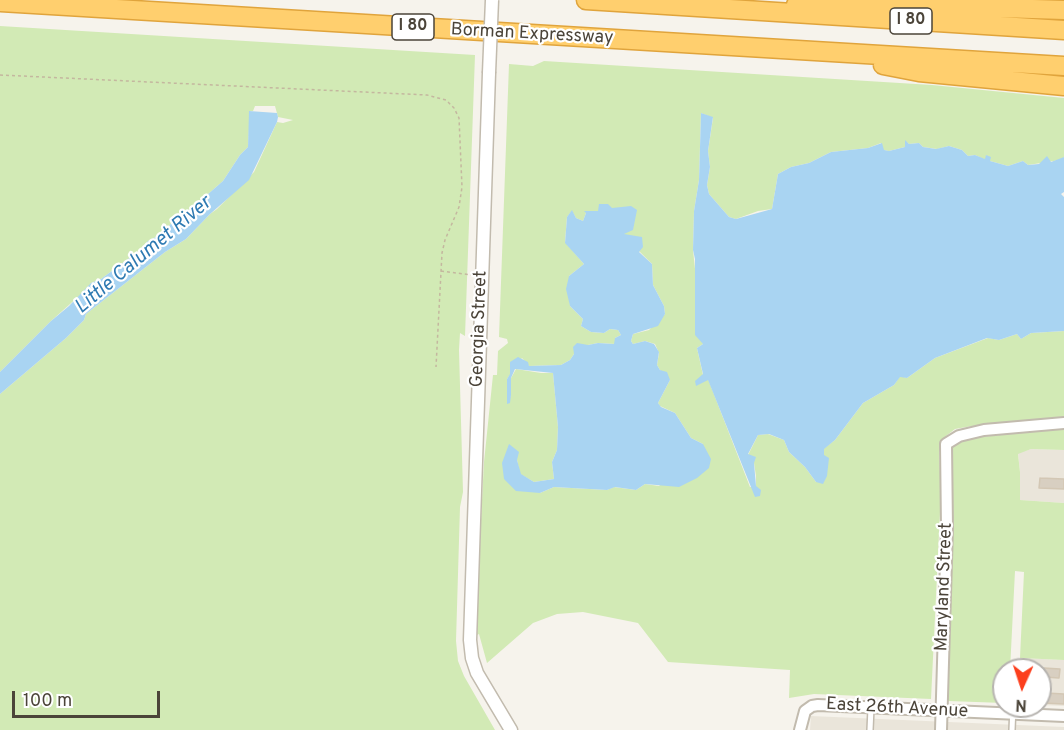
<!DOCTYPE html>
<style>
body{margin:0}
#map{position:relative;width:1064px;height:730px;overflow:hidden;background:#f6f3ec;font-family:Overpass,sans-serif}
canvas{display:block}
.north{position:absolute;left:992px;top:658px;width:60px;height:60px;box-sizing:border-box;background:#fff;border:2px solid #b7b4b0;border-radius:50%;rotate:183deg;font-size:16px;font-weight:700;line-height:24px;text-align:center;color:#4b4439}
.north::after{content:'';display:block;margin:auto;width:21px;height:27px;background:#fc3f1d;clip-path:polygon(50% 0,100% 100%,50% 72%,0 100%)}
.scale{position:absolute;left:12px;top:691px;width:148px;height:27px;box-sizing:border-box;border:3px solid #4b4439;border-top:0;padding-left:8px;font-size:18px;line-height:21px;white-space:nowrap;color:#4b4439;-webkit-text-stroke:4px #fff;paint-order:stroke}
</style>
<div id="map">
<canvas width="1064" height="730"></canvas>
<div class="north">N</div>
<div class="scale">100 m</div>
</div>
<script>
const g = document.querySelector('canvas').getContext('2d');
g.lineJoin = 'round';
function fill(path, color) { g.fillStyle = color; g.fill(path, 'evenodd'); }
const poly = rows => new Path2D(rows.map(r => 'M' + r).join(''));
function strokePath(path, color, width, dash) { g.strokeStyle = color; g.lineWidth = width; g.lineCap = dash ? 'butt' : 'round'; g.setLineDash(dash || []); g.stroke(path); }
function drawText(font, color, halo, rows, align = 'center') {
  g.font = font + ' Overpass,sans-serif'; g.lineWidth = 4.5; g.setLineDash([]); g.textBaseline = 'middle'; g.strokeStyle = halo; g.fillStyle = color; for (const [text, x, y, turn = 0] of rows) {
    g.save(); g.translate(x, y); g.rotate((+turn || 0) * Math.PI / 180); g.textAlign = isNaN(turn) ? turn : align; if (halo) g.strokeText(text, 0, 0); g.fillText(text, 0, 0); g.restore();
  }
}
const residential = poly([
 [1031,449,1064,450,1064,503,1020,500,1020,472,1018,453],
 [1020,658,1064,660,1064,706,1040,705,1040,670,1019,670],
 [811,716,1064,727,1064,730,810,730]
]);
const green = poly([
 [0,26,475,55,465,336,460,333,459,350,463,492,460,507,456,641,458,661,464,676,495,730,0,730,0,394,66,338,84,320,86,314,165,252,186,239,210,214,217,209,254,172,277,122,283,123,293,120,278,117,275,106,255,106,253,111,250,111,248,147,240,155,223,181,192,208,172,222,164,233,148,241,139,251,101,279,91,283,88,288,51,321,0,372],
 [544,61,932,85,1064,98,1064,157,1060,160,1028,165,1023,161,1008,166,990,161,986,155,986,160,975,155,968,156,962,150,949,146,937,149,923,147,919,143,909,144,905,141,905,147,889,151,883,150,881,143,868,148,831,152,809,163,791,167,778,174,772,209,758,211,736,219,729,217,709,194,707,185,710,167,708,151,713,118,701,113,699,180,694,211,693,250,703,344,697,348,703,375,708,379,750,487,756,487,756,476,754,463,748,455,758,435,768,434,784,440,789,452,805,467,816,482,824,455,823,449,835,440,863,403,894,385,900,376,907,378,935,358,988,338,999,340,1017,334,1021,339,1031,333,1064,331,1064,418,972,426,955,429,946,436,941,444,939,453,941,492,931,699,814,694,789,698,790,670,668,662,638,623,583,612,557,614,533,623,487,663,479,634,477,635,477,596,484,462,493,375,497,375,498,351,508,343,507,339,499,337,509,64,533,66],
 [572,211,576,218,583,221,586,213,599,211,652,264,653,285,664,306,665,314,649,330,633,334,631,341,633,344,645,341,655,344,659,353,657,365,660,370,670,380,658,403,660,406,675,413,691,438,703,444,659,486,645,484,636,490,614,487,607,490,554,487,540,493,502,463,517,460,520,474,534,482,554,479,552,462,557,450,558,427,553,373,541,373,516,369,511,378,511,395,508,403,507,379,522,358,529,366,561,365,570,360,574,354,588,345,598,343,615,344,615,338,621,335,618,330,610,329,604,333,591,332,581,326,583,319,570,306,569,276,584,264,565,242,567,217],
 [1064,428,1064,450,1031,449,1018,454,1020,472,1020,500,1064,503,1064,660,1020,658,1024,572,1015,571,1010,670,1004,670,1004,703,948,701,953,537,951,536,950,449,958,442,972,438]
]);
const water = poly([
 [249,111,277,113,278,117,277,122,249,180,210,214,186,239,165,252,86,314,84,320,66,338,0,394,0,372,51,321,69,306,91,283,101,279,139,251,148,241,164,233,172,222,192,208,223,181,240,155,248,147],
 [701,113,713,117,708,151,710,167,707,185,709,194,729,217,736,219,772,209,778,174,791,167,809,163,831,152,868,148,882,143,884,150,889,151,905,147,905,140,909,144,919,143,923,147,936,149,949,146,962,150,968,156,975,155,985,159,986,155,991,157,990,161,1008,166,1023,161,1028,165,1039,164,1047,156,1051,162,1064,157,1064,192,1061,194,1064,197,1064,331,1031,333,1021,339,1017,334,999,340,987,338,935,358,907,378,900,377,894,385,863,403,835,440,824,449,824,455,829,458,827,476,823,484,816,482,805,467,789,452,784,440,769,434,758,435,748,454,756,457,754,463,756,486,761,490,760,496,755,497,708,380,696,386,695,381,703,374,697,348,703,344,695,335,695,259,693,250,694,211,699,180],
 [599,204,608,204,612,208,631,206,637,210,633,230,624,234,642,237,643,247,639,252,652,264,653,285,664,306,665,314,658,326,633,334,631,341,633,344,645,341,654,344,659,352,657,365,660,370,667,372,670,380,658,403,661,407,675,413,691,438,703,444,711,459,709,468,697,478,679,487,645,484,636,490,615,487,607,490,554,487,540,493,516,491,504,479,502,463,509,444,519,452,517,460,521,474,534,482,554,479,552,462,557,450,558,427,553,373,515,369,511,378,511,395,510,403,507,404,507,379,510,374,510,362,518,357,528,362,529,366,561,365,570,360,574,354,573,347,577,343,588,345,598,343,614,344,615,338,621,335,618,330,610,329,604,333,591,332,581,326,583,319,570,306,566,289,569,276,584,264,565,243,567,217,572,210,576,218,583,221,586,213,584,211,598,211]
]);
const building = poly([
 [1040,478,1064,479,1064,489,1039,488,1040,478],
 [1044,668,1060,669,1059,678,1044,677,1044,668],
 [1046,693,1064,694,1064,704,1043,703,1043,696,1046,696,1046,693]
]);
const path = poly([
 [0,75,427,95,446,100,454,108,459,118,462,187,459,207,445,240,442,253,436,367],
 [441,271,472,275]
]);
const service = poly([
 [1015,670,1015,667],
 [870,730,871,708],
 [1012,730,1013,706]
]);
const minor = poly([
 [800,730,805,711,812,706,818,705,1064,716],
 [941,730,947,528,946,444,959,436,984,430,1064,423]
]);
const tertiary = poly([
 [489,73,470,640,472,658,477,673,511,730]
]);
const motorway = poly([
 [586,0,1064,30],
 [0,2,1064,66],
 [796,5,814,2,1064,10],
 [883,65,919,72,1064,86]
]);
const tertiaryBridge = poly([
 [489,73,492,0]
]);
const shields = [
 [911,21,42],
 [413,27,42]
];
const shieldNames = [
 ["I 80",911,21],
 ["I 80",413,27]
];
const streetNames = [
 ["Borman Expressway",532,35,3],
 ["Georgia Street",480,329,-88],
 ["Maryland Street",945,587,-88],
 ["East 26th Avenue",897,709,3]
];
const waterNames = [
 ["Little Calumet River",144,256,-40]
];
fill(residential, '#eae5da');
fill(green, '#d2eab5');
fill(water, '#a9d4f2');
fill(building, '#d8cfc1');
strokePath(building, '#d3c7b4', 1.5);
strokePath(service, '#c2bbae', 8);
strokePath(minor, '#c2bbae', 14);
strokePath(tertiary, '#c2bbae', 15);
strokePath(motorway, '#e0a43c', 21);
strokePath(path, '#c4b79f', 1.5, [3, 3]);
strokePath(service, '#fff', 5);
strokePath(minor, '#fff', 10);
strokePath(tertiary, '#fff', 12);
strokePath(motorway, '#ffcf6e', 18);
strokePath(tertiaryBridge, '#c2bbae', 15, []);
strokePath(tertiaryBridge, '#fff', 12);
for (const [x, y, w] of shields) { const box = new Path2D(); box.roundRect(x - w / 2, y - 13, w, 26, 4.5); g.fillStyle = '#fff'; g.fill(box); strokePath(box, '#4b4439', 1.5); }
drawText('bold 16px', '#4b4439', null, shieldNames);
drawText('18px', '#4b4439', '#fff', streetNames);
drawText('italic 20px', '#2e7ab2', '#fff', waterNames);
</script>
